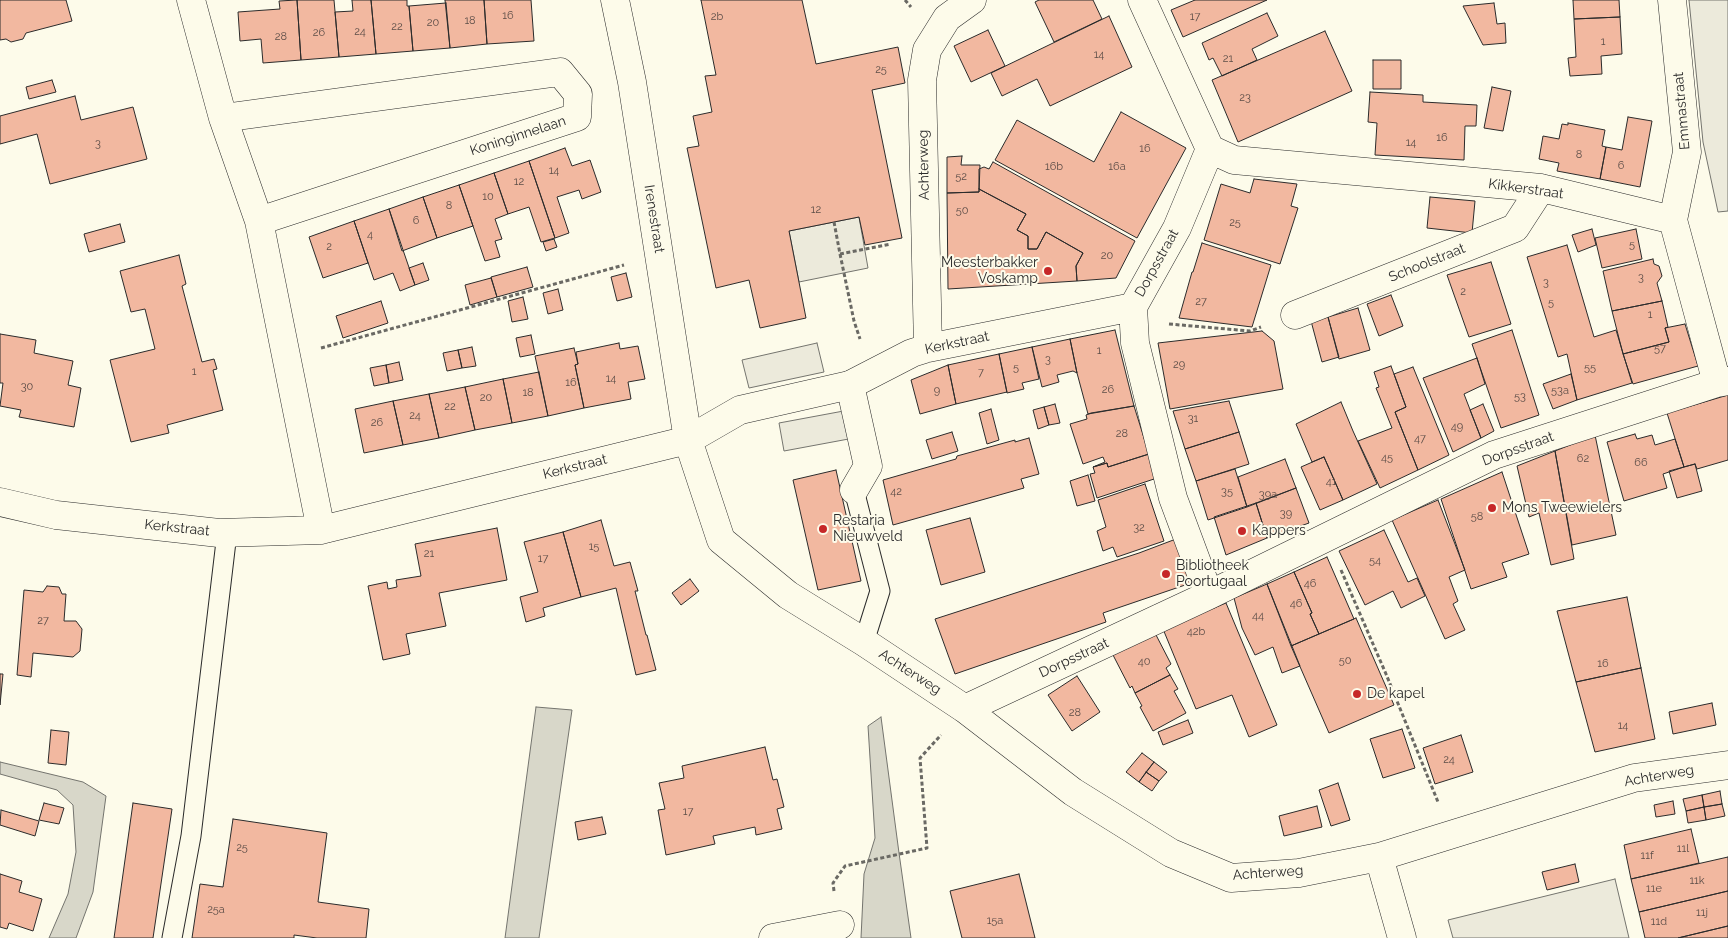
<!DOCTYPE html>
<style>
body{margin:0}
canvas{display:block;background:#fdfbea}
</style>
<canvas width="1728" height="938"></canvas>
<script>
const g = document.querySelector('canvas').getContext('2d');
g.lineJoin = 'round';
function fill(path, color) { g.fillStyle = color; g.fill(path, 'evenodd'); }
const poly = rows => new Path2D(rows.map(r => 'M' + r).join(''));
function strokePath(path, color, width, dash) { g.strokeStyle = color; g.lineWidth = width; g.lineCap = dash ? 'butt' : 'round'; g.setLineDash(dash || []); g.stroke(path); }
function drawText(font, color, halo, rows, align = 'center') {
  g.font = font + ' Raleway,sans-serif'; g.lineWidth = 4; g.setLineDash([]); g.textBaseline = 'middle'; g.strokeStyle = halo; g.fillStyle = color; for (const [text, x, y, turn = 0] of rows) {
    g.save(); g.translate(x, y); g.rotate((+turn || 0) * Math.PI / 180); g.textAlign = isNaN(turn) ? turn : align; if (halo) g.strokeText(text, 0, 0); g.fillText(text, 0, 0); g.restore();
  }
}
const parking = poly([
 [1689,0,1728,0,1728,211,1718,212,1703,142,1689,0],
 [859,217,868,268,799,282,789,231,859,217],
 [817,343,824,372,749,388,742,360,817,343],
 [849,410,854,438,784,451,779,423,849,410],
 [1615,879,1629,938,1453,938,1448,920,1615,879]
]);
const water = poly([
 [536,707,572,710,539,938,505,938,536,707],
 [881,717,899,853,911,938,861,938,864,874,875,838,868,726,881,717],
 [0,762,83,782,106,796,93,892,76,938,49,938,68,894,76,852,73,805,57,790,0,774,0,762]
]);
const building = poly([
 [0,0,66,0,72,21,26,33,23,39,11,42,6,39,0,40,0,0],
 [297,0,301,60,263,63,261,39,240,41,238,12,280,9,279,1,297,0],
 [297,0,334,0,339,57,301,60,297,0],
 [352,0,371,0,376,54,339,57,335,12,353,11,352,0],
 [371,0,407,0,407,6,409,6,413,51,376,54,371,0],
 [445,0,484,0,487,44,450,48,445,0],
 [484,0,531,0,534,41,487,44,484,0],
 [701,0,802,0,816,64,898,47,905,83,872,90,902,238,865,245,859,217,789,231,806,318,760,328,749,280,716,288,687,148,699,146,693,116,712,112,705,76,716,75,701,0],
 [1039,0,1093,0,1102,19,1054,42,1035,2,1039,0],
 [1195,0,1267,0,1183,37,1171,10,1195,0],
 [1573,0,1619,0,1620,17,1574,19,1573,0],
 [446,3,450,48,413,51,409,6,446,3],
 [1494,3,1497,24,1505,23,1506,43,1483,45,1463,6,1494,3],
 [1267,13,1278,36,1252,49,1257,60,1222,76,1213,58,1209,60,1202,43,1267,13],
 [1109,16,1132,67,1050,106,1037,79,1002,96,991,73,1109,16],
 [1620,17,1622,54,1601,56,1602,74,1570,76,1568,58,1576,57,1574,19,1620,17],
 [988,30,1005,66,971,82,954,46,988,30],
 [1325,31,1352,91,1238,142,1212,80,1325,31],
 [1373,60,1401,60,1401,89,1373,89,1373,60],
 [52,80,56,92,29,99,26,87,52,80],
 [1492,87,1511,91,1503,131,1484,128,1492,87],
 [1370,92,1423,95,1423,102,1477,105,1476,126,1465,126,1464,160,1375,155,1377,123,1368,122,1370,92],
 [75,96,81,120,133,107,147,159,50,184,37,134,0,144,0,116,75,96],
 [1121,112,1186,148,1137,238,995,160,1017,120,1094,162,1121,112],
 [1628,117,1652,121,1640,187,1600,179,1606,147,1622,150,1628,117],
 [1568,123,1605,130,1602,146,1606,147,1600,179,1557,171,1559,163,1539,159,1543,136,1559,139,1562,124,1568,125,1568,123],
 [565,148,572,166,590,160,601,192,582,199,579,190,557,197,569,233,555,238,529,161,565,148],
 [962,156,961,165,980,165,979,192,947,193,947,157,962,156],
 [529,161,555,238,541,242,529,207,508,214,494,173,529,161],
 [993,162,1135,241,1116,278,1077,281,1076,266,1083,253,1046,232,1037,249,1028,249,1028,236,1017,230,1026,214,979,189,979,169,984,167,989,169,993,162],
 [494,173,508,214,495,219,502,239,495,241,500,257,485,261,459,185,494,173],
 [1254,179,1297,184,1291,206,1298,208,1280,264,1204,240,1221,184,1250,193,1254,179],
 [459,185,473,226,437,238,423,197,459,185],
 [979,189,1026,214,1017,230,1028,236,1028,249,1037,249,1046,232,1083,253,1076,266,1077,281,948,289,947,193,979,192,979,189],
 [423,197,437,238,402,251,389,209,423,197],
 [1430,197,1475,201,1472,233,1427,228,1430,197],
 [389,209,415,285,400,291,393,273,374,280,354,221,389,209],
 [354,221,368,263,323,278,309,237,354,221],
 [120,224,125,242,89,252,84,234,120,224],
 [1592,229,1596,245,1578,252,1572,235,1592,229],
 [1636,229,1642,259,1602,268,1595,238,1636,229],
 [554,239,557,247,546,251,543,242,554,239],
 [1202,243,1271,265,1252,327,1179,318,1192,272,1193,272,1202,243],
 [1567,245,1594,337,1616,330,1632,383,1577,400,1567,354,1558,357,1527,257,1567,245],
 [179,255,186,284,182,286,202,362,214,359,217,369,213,370,223,410,167,425,169,433,131,442,110,360,155,349,145,309,131,312,120,271,179,255],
 [1653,259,1654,264,1659,266,1662,276,1657,283,1662,301,1612,311,1603,271,1653,259],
 [1491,262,1511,324,1469,337,1447,275,1491,262],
 [423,263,429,280,415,285,409,268,423,263],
 [527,267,533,287,497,297,491,277,527,267],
 [626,273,632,297,617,301,611,277,626,273],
 [491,278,497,297,470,305,465,285,491,278],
 [558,289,563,310,548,314,543,293,558,289],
 [1391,295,1403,326,1379,336,1367,304,1391,295],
 [523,297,528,319,512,322,508,301,523,297],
 [381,301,388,323,343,338,336,316,381,301],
 [1662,301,1668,327,1665,328,1669,342,1623,354,1612,311,1662,301],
 [1358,308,1370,350,1339,359,1328,317,1358,308],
 [1328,317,1339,357,1322,362,1311,321,1328,317],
 [1685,324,1698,366,1633,384,1623,354,1669,342,1665,328,1685,324],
 [1115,330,1134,406,1088,414,1077,373,1070,339,1115,330],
 [1512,330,1539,415,1501,428,1472,344,1512,330],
 [1262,331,1274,341,1283,389,1170,409,1158,343,1262,331],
 [0,334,36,340,34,353,73,361,68,385,81,388,74,427,19,417,21,410,0,406,3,383,0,383,0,334],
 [531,335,535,354,520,357,516,338,531,335],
 [1070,339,1077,373,1073,371,1057,375,1059,382,1042,387,1032,347,1070,339],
 [619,343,620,349,638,346,645,379,628,382,631,399,584,408,575,365,578,364,576,352,619,343],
 [472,347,476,366,462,368,458,350,472,347],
 [1032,347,1039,379,1022,383,1024,389,1007,393,999,354,1032,347],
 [574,348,578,364,575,365,584,408,548,416,535,356,574,348],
 [458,350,462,368,447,371,443,353,458,350],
 [999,354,1007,392,956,404,948,365,999,354],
 [1477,358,1485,384,1464,394,1481,438,1453,452,1423,378,1477,358],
 [399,362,403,380,389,383,386,365,399,362],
 [386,365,389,383,374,386,370,368,386,365],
 [948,365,956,404,920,414,911,380,948,365],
 [1391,366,1406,407,1395,412,1418,470,1380,488,1358,441,1392,428,1376,388,1379,387,1374,372,1391,366],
 [1413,367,1449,455,1418,470,1395,412,1406,407,1394,374,1413,367],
 [539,372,548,416,512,423,503,379,539,372],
 [1571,374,1577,400,1553,409,1543,384,1571,374],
 [503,379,512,423,475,430,465,387,503,379],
 [465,387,475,430,439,438,429,394,465,387],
 [429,394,439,438,403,445,393,401,429,394],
 [1728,395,1728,460,1697,469,1695,464,1684,467,1667,413,1728,395],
 [393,401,403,445,364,453,355,409,393,401],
 [1229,401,1239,432,1185,449,1173,411,1229,401],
 [1341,402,1353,431,1377,484,1343,500,1324,457,1312,462,1296,424,1341,402],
 [1055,404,1060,423,1049,425,1044,407,1055,404],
 [1483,404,1494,431,1481,438,1470,410,1483,404],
 [1134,406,1149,454,1108,467,1107,463,1093,467,1105,462,1103,457,1083,464,1070,424,1087,419,1086,415,1091,413,1134,406],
 [1044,407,1049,425,1038,429,1033,410,1044,407],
 [991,409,999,440,987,444,979,413,991,409],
 [952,432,958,451,932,459,926,440,952,432],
 [1239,432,1249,464,1196,481,1185,449,1239,432],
 [1635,434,1637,439,1652,435,1655,445,1675,439,1684,467,1663,474,1667,488,1624,501,1607,442,1635,434],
 [1595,435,1616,535,1572,545,1555,451,1595,435],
 [1029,438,1039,474,1021,479,1024,488,893,525,883,480,956,459,957,456,1015,440,1015,442,1029,438],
 [1555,451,1574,559,1551,565,1539,513,1529,517,1517,466,1555,451],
 [1149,454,1157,478,1097,498,1090,474,1095,473,1093,467,1107,463,1108,467,1149,454],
 [1324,457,1343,500,1320,510,1301,467,1324,457],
 [1285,459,1296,488,1247,507,1238,477,1285,459],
 [1695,464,1702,491,1677,498,1669,471,1695,464],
 [1235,469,1247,507,1208,520,1196,481,1235,469],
 [836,470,861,581,818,590,793,480,836,470],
 [1502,472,1529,554,1502,563,1507,577,1471,589,1441,499,1502,472],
 [1088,475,1095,501,1077,506,1070,481,1088,475],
 [1145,484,1164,541,1117,557,1113,547,1103,551,1097,531,1106,527,1098,500,1145,484],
 [1296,488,1309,523,1267,538,1256,503,1296,488],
 [1438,500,1465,570,1449,577,1458,601,1453,604,1465,630,1445,639,1392,520,1438,500],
 [1256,503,1267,538,1226,555,1214,517,1256,503],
 [970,518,985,572,941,585,926,530,970,518],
 [601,520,614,566,630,562,638,591,635,591,646,635,647,635,656,670,636,675,616,588,581,597,563,532,601,520],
 [497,528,507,580,439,593,446,626,406,634,410,654,383,660,368,586,387,582,388,589,397,587,396,580,421,576,415,544,497,528],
 [1384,530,1408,582,1417,578,1425,596,1401,608,1393,591,1365,605,1339,551,1384,530],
 [563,532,581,597,543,608,545,616,526,622,520,597,538,592,524,542,563,532],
 [1176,539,1191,583,1103,613,1106,622,955,674,935,619,1139,553,1176,539],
 [1327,557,1354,619,1319,634,1310,614,1312,613,1294,572,1327,557],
 [1294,572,1312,613,1310,614,1319,634,1291,646,1267,584,1294,572],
 [690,579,699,591,681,605,672,593,690,579],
 [1267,584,1300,666,1282,673,1273,647,1255,655,1242,628,1234,598,1267,584],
 [47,586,59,587,62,594,66,594,64,621,76,621,82,629,80,651,73,657,33,653,31,677,17,675,24,590,43,592,47,586],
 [1627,597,1641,668,1576,682,1557,611,1627,597],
 [1226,603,1277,725,1249,737,1232,695,1196,709,1163,629,1226,603],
 [1356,618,1394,705,1329,733,1291,646,1356,618],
 [1155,633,1171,664,1166,668,1170,675,1135,693,1132,686,1130,688,1113,655,1155,633],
 [1641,668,1655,739,1595,752,1576,682,1641,668],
 [0,674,3,674,0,705,0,674],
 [1170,675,1178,689,1174,691,1186,713,1153,731,1140,707,1142,706,1135,693,1170,675],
 [1077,676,1100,712,1072,731,1048,695,1077,676],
 [1712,703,1716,725,1673,734,1669,712,1712,703],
 [1188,720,1193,733,1163,745,1158,732,1188,720],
 [1402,729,1415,768,1383,778,1370,739,1402,729],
 [51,730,69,732,66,765,48,763,51,730],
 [1461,735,1473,772,1435,784,1423,748,1461,735],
 [765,747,773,780,777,779,784,807,777,809,782,829,756,835,755,827,713,836,715,844,666,855,658,810,665,809,659,783,684,778,682,766,765,747],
 [1142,753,1154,762,1139,782,1126,772,1142,753],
 [1154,762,1167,772,1159,781,1146,772,1154,762],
 [1146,772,1159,781,1152,791,1139,782,1146,772],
 [1338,783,1350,820,1331,826,1319,790,1338,783],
 [1720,791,1722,804,1704,807,1702,795,1720,791],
 [1702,795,1704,807,1686,811,1683,799,1702,795],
 [1673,801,1675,814,1656,817,1654,805,1673,801],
 [44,803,64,808,59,824,39,820,44,803],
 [133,803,172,809,153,938,114,938,133,803],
 [1722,804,1725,816,1706,820,1704,807,1722,804],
 [1317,806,1322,827,1284,836,1279,816,1317,806],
 [1704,807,1706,820,1688,823,1686,811,1704,807],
 [1,810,39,821,35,836,0,825,1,810],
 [602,817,606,834,578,840,575,822,602,817],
 [233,819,327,833,318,902,369,909,366,938,317,938,294,935,294,938,192,938,200,884,223,887,233,819],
 [1691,829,1699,863,1631,879,1624,845,1691,829],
 [1728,857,1728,891,1639,912,1631,879,1728,857],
 [1575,864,1579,882,1547,890,1542,872,1575,864],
 [0,874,22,881,19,892,42,899,33,931,9,923,7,929,0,927,0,874],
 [1019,874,1035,938,962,938,950,891,1019,874],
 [1728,891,1728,926,1678,938,1645,938,1639,912,1728,891],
 [1728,926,1728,938,1678,938,1728,926]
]);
const path = poly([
 [905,0,911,7],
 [834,222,840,254,891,244],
 [840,254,854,321,860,339],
 [1169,324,1250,331,1261,327],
 [321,348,624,265],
 [1341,570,1386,674,1438,802],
 [834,891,833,883,845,866,927,848,920,758,941,735]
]);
const service = poly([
 [854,490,880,591,864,642],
 [172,938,191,836,227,533]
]);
const pedestrian = poly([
 [850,385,868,466,854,490]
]);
const minor = poly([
 [191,0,223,118,259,221,321,530],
 [615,0,632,82,688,440,721,540,788,595,864,642,965,709,1073,792,1171,853,1231,878,1299,873,1379,857,1634,778,1728,765],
 [1142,0,1210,149,1177,228,1133,307,1135,343,1173,498,1209,595],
 [1672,0,1687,152,1673,220,1717,383],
 [223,118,560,72,578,94,577,117,259,221],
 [1210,149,1234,160,1541,188,1673,220],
 [1295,315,1515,228,1541,188],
 [928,348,922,80,927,50,947,18,972,0],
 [0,502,56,515,219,533,321,530,688,440,740,410,850,385,912,353,928,348,1133,307],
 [965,709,1209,595,1494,455,1717,383,1728,381],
 [1379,857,1402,938],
 [773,938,840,925]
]);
const markers = [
 [1048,271,5,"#c62828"],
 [1492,508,5,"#c62828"],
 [823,529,5,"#c62828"],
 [1242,531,5,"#c62828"],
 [1166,574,5,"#c62828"],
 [1357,694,5,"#c62828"]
];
const numberNames = [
 ["16",508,16],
 ["2b",717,17],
 ["17",1195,17],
 ["18",470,21],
 ["20",433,23],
 ["22",397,27],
 ["24",360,32],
 ["26",319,33],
 ["28",281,37],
 ["1",1603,42],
 ["14",1099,55],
 ["21",1228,59],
 ["25",881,70],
 ["23",1245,98],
 ["16",1442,138],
 ["14",1411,143],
 ["3",98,144],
 ["16",1145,149],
 ["8",1579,155],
 ["6",1621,166],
 ["16b",1054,167],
 ["16a",1117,167],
 ["14",554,171],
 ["52",961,177],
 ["12",519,182],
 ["10",488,197],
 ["8",449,206],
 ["12",816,210],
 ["50",962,211],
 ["6",416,221],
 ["25",1235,223],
 ["4",370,235],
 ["5",1632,245],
 ["2",329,247],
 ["20",1107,256],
 ["3",1641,278],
 ["3",1546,283],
 ["2",1463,292],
 ["27",1201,302],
 ["5",1551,303],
 ["1",1650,315],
 ["57",1660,349],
 ["1",1099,351],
 ["3",1048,360],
 ["29",1179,365],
 ["5",1016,368],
 ["55",1590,368],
 ["1",194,372],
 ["7",981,373],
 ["14",611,379],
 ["16",571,383],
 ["30",27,387],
 ["26",1108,390],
 ["9",937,391],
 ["53a",1560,391],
 ["18",528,393],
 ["53",1520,397],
 ["20",486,398],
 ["22",450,407],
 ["24",415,416],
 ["31",1193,419],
 ["26",377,423],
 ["49",1457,427],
 ["28",1122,434],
 ["47",1420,439],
 ["45",1387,458],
 ["62",1583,459],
 ["66",1641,463],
 ["41",1331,482],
 ["42",896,492],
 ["35",1227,492],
 ["39a",1268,495],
 ["39",1286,514],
 ["58",1477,517],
 ["32",1139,528],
 ["15",594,547],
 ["21",429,554],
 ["17",543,559],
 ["54",1375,561],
 ["46",1310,584],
 ["46",1296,604],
 ["44",1258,616],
 ["27",43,621],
 ["42b",1196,632],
 ["50",1345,661],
 ["40",1144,662],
 ["16",1603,664],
 ["28",1075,713],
 ["14",1623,726],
 ["24",1449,760],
 ["17",688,812],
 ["25",242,848],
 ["11l",1683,849],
 ["11f",1647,856],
 ["11k",1697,881],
 ["11e",1654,889],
 ["25a",216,910],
 ["11j",1702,913],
 ["15a",995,921],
 ["11d",1659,922]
];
const streetNames = [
 ["Emmastraat",1682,111,-95],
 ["Koninginnelaan",518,136,-18],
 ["Achterweg",924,165,-91],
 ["Kikkerstraat",1526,189,8],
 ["Irenestraat",654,219,81],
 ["Dorpsstraat",1157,263,-61],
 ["Schoolstraat",1427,263,-22],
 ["Kerkstraat",957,343,-12],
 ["Dorpsstraat",1518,449,-20],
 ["Kerkstraat",575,467,-14],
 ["Kerkstraat",177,528,6],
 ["Dorpsstraat",1074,658,-25],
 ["Achterweg",910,672,33],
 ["Achterweg",1659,776,-10],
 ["Achterweg",1268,873,-4]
];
const poiNames = [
 ["Meesterbakker",1038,263,"right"],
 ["Voskamp",1038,279,"right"],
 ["Mons Tweewielers",1502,508],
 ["Restaria",833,521],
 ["Nieuwveld",833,537],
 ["Kappers",1252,531],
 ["Bibliotheek",1176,566],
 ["Poortugaal",1176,582],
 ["De kapel",1367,694]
];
fill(parking, '#eceadb');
strokePath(parking, '#74746e', 1);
fill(water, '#d8d7c9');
strokePath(water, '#74746e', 1);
fill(building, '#f2b8a0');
strokePath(building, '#2b2b2b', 1);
strokePath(service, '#2b2b2b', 21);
strokePath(pedestrian, '#2b2b2b', 29);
strokePath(minor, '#2b2b2b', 29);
strokePath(path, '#6a6964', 3, [4, 2.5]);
strokePath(service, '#fdfbea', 19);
strokePath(pedestrian, '#fdfbea', 28);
strokePath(minor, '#fdfbea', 28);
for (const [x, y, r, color] of markers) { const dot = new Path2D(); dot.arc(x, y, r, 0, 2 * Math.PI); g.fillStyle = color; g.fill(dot); strokePath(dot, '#fdfbea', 2); }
drawText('11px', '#5d4e48', null, numberNames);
drawText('14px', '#2b2b2b', '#fdfbea', streetNames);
drawText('14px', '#2b2b2b', '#fdfbea', poiNames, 'left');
</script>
